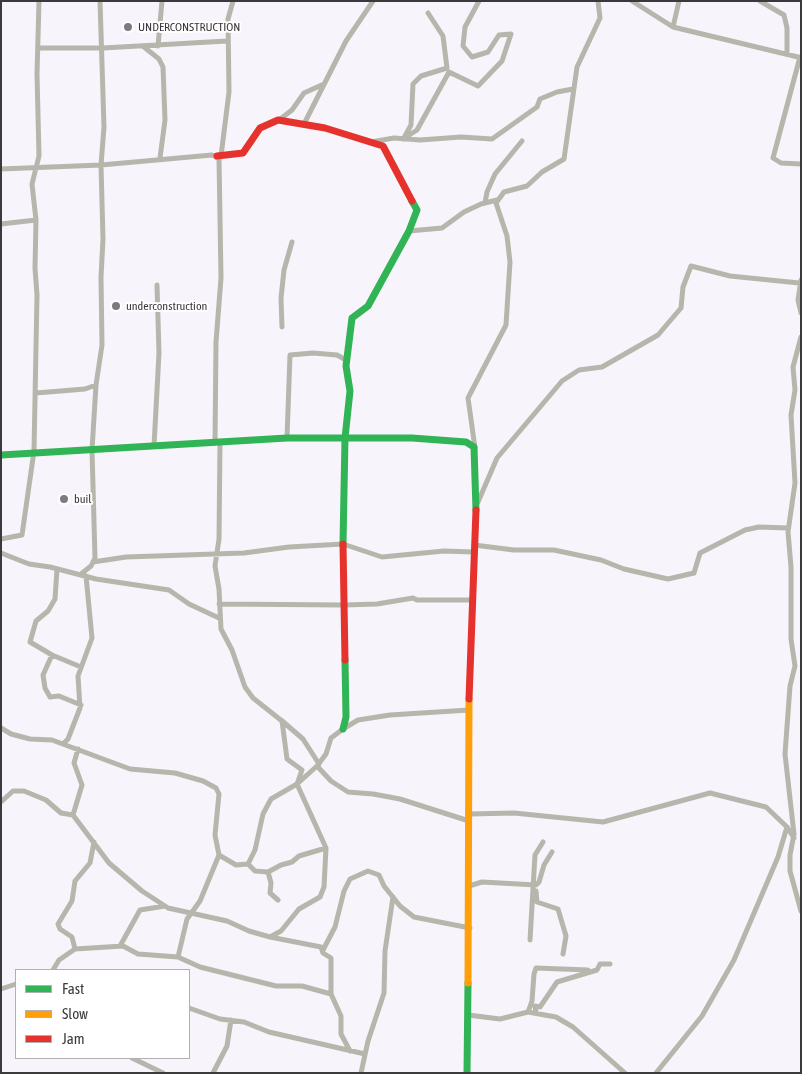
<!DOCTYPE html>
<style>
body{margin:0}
#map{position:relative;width:802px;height:1074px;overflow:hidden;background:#f8f4fb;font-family:"Asap Condensed",sans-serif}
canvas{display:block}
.frame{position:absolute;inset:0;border:2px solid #3c393e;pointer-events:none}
.legend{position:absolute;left:15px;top:969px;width:175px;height:90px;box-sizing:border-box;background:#fff;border:1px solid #b1b0b2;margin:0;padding:6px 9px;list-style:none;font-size:15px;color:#3c393e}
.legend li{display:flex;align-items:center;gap:10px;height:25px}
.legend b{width:25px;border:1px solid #b1b0b2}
</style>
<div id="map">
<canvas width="802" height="1074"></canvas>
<div class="frame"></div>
<ul class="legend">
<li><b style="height:6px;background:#30b455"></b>Fast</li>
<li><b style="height:6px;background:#ff9f0a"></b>Slow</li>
<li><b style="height:6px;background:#e5322d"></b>Jam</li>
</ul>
</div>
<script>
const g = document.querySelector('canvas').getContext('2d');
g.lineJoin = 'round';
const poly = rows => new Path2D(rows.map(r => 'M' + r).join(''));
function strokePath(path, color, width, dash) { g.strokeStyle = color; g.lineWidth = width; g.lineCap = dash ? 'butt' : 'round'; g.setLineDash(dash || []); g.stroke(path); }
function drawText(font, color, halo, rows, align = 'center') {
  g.font = font + ' "Asap Condensed",sans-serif'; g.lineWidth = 4; g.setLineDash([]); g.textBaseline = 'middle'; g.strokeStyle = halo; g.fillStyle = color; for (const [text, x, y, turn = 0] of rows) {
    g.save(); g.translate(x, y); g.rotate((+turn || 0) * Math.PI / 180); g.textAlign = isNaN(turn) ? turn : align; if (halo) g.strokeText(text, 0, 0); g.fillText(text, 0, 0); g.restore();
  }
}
const street = poly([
 [632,1,673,27],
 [679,1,673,27,798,57],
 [760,1,784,15,787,28,787,54],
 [158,46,162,1],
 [144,47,159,59,163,67,165,120,160,158],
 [38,48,103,48,227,41],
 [800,57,773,158,781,163,801,164],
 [279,120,292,110,304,93,324,84],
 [304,124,346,41,373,1],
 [405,136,411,125,413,84,421,76,447,68,443,36,428,13],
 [403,139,417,130,449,72,478,86,502,61,511,34,499,35,488,52,472,57,463,46,465,27,479,1],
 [371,142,394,138,420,140,461,137,492,139,537,107,540,99,557,92,573,89],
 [221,156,229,92,228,19,233,1],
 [1,169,101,165,212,155,219,158,221,278,216,342,215,443],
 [485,203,487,192,495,174,522,141],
 [1,224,36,220],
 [409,231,442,228,464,212,481,204,497,200],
 [801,280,798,300,801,313],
 [282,327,281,298,284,270,292,242],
 [801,337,793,367,795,390,791,415,795,483,788,532,791,567,791,639,795,666,790,686,785,754,794,834,790,855,790,871,801,911],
 [36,393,85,389,96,385],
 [287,438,290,355,313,353,337,355,346,360],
 [220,443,219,539,215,566,219,589,221,629,232,650,245,687,253,698,282,721,287,759,302,770,297,784,326,848,324,887,320,897,299,909,281,931,270,937],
 [154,446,159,353,157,285],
 [475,448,468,398,506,325,510,262,507,236,496,203,504,192,527,186,542,172,564,159,577,67,600,18,598,1],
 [478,502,497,458,562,381,579,370,602,367,658,335,681,308,683,287,691,266,730,276,799,283],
 [1,539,22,535,34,451,37,295,35,268,36,220,32,184,39,156,37,74,39,1],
 [474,545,514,550,554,550,601,560,624,569,668,579,694,573,700,553,745,530,759,527,788,528],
 [1,553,29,564,50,567,96,579,169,590,189,604,219,618],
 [93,562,126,557,244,553,289,547,343,544,382,557,444,551,473,552],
 [57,569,55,599,48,611,36,621,30,642,52,655,81,667],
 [81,574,91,566,95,558,92,450,96,385,102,345,101,277,103,239,101,165,104,127,100,1],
 [219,604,344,605,377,604,413,598,417,600,471,600],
 [52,655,43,675,45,688,50,697,59,696,81,705],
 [281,720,303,739,319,764],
 [1,728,11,734,30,739,52,740,130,769,175,773,203,781,216,788,219,794,215,835,219,855,200,901,187,919,178,957],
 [63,744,68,739,80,708,78,676,92,638,86,576],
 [317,766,331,781,348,792,373,794,400,799,469,821],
 [1,802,13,791,24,791,46,800,61,813,73,815,109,863,142,891,168,908,227,921,249,931,270,937,321,947,323,953,331,958,331,994,341,1016,341,1034,350,1051],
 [470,814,514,813,603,822,710,793,766,807,787,827,794,838],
 [73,815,82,785,74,763,78,749],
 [219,855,236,865,248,864,255,850,263,814,271,799,297,784,317,766,326,754,331,738,343,729,358,720,390,715,469,710],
 [248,864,255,871,268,872,281,865,292,862,299,856,326,848],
 [268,872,271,883,270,893,278,900],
 [469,886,482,882,536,885,539,882,544,865,552,852],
 [536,891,537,902,558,909,566,936,563,954],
 [530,940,535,855,543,842],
 [120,946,140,910,165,906],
 [75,949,72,937,60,929,58,924,72,901,75,881,90,863,94,842],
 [323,950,335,927,344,891,350,879,368,871,379,875,384,886,400,906,414,917,470,928],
 [53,970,59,960,75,949,123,946,138,954,178,957,200,967,276,986,302,986,331,994],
 [1,989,16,984],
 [189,1008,220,1019,244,1022,269,1032,365,1054],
 [528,1012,532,1001,534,974,536,968,588,970],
 [536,1013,535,1006,540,1007,557,982,597,970,600,964,610,964],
 [468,1015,500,1019,528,1012,556,1017,573,1027,625,1073],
 [132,1058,163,1073],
 [213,1073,227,1046,231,1020],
 [361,1073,368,1041,384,993,385,951,393,897],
 [656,1073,702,1016,734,960,778,857,787,827]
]);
const fast = poly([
 [1,455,287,438,412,438,466,442,474,447,476,510],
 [343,544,345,438,350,391,346,366,352,318,368,306,409,231,417,210,412,201],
 [343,729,346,717,345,660],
 [467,1073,468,983]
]);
const slow = poly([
 [468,983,469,699]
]);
const jam = poly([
 [217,156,243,153,260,128,278,120,325,128,383,146,412,201],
 [343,544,345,660],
 [469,699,476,510]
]);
const markers = [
 [128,27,5,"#7e7a80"],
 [116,306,5,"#7e7a80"],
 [64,499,5,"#7e7a80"]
];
const poiNames = [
 ["UNDERCONSTRUCTION",138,27],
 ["underconstruction",126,306],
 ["buil",74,499]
];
strokePath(street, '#b6b6ac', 5);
strokePath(fast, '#30b455', 7);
strokePath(slow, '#ff9f0a', 7);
strokePath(jam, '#e5322d', 7);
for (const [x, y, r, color] of markers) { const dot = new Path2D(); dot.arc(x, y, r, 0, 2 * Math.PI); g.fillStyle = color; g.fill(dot); strokePath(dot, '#fff', 2); }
drawText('12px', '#3c393e', '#fff', poiNames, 'left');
</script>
